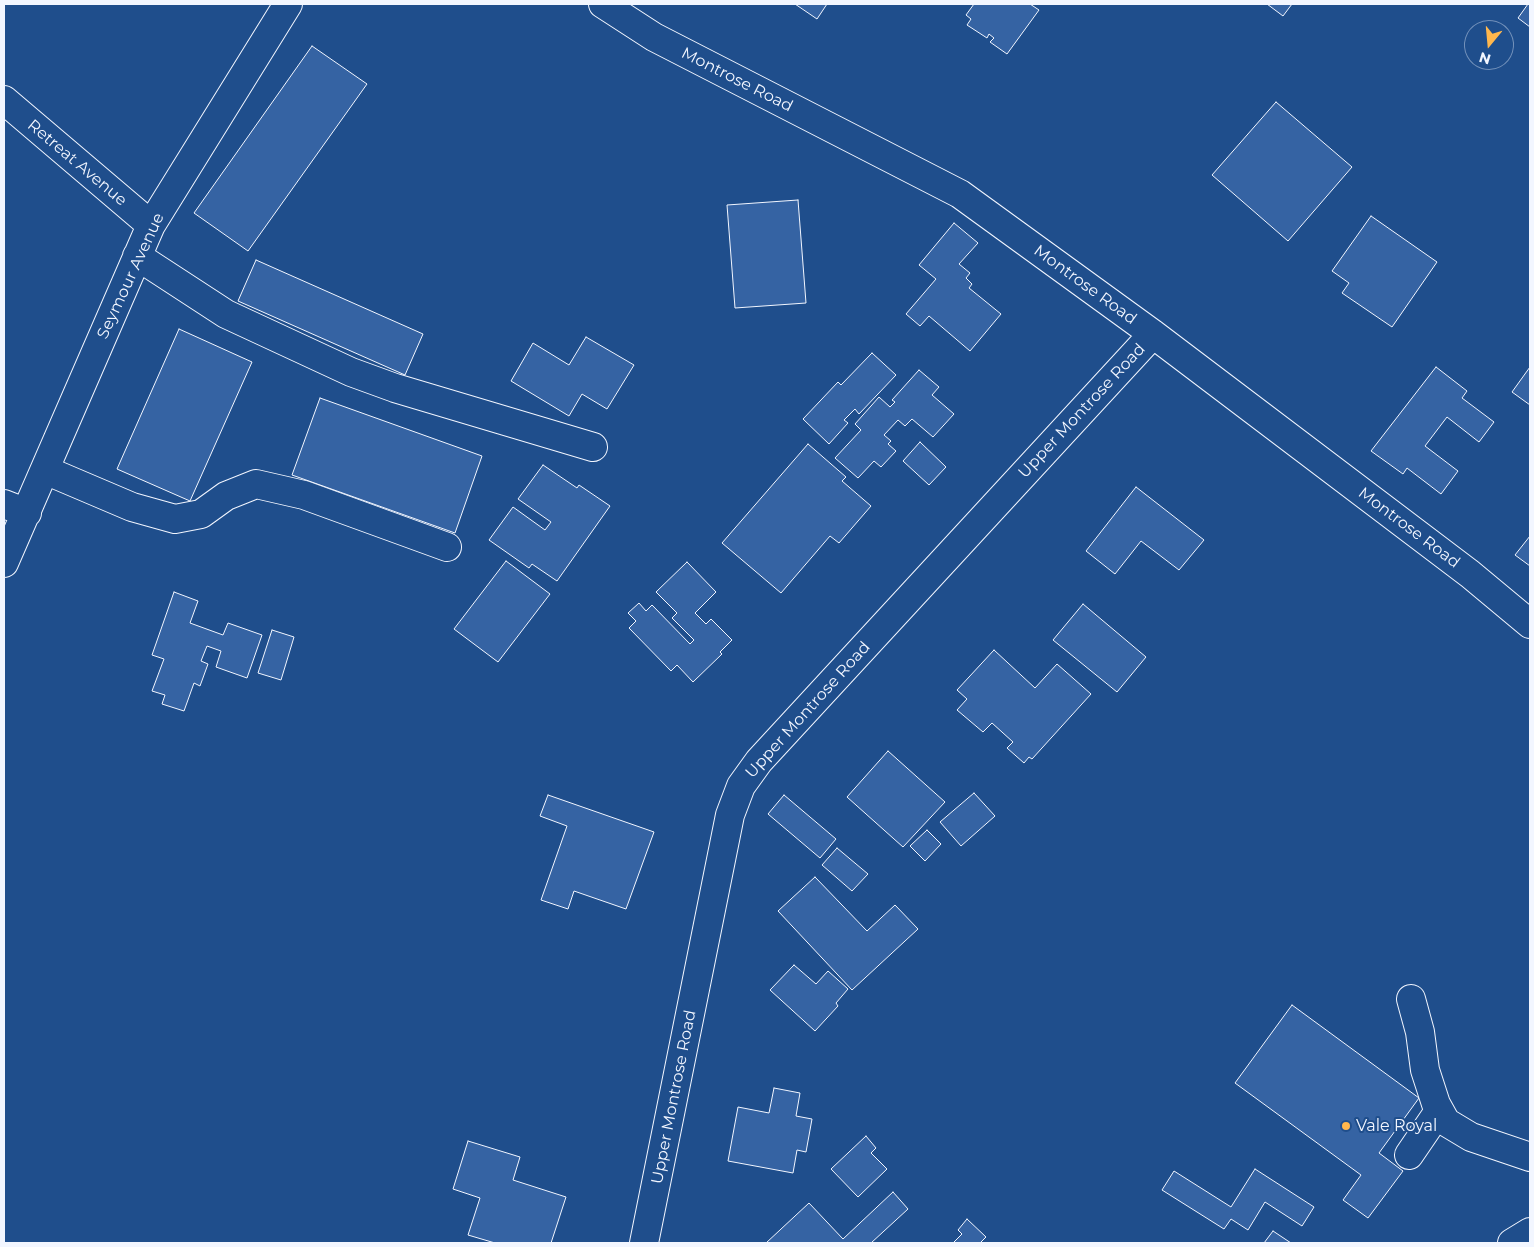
<!DOCTYPE html>
<style>
body{margin:0}
#map{position:relative;width:1534px;height:1247px;overflow:hidden;background:#1f4e8c;font-family:Montserrat,sans-serif}
canvas{display:block}
.frame{position:absolute;inset:0;border:5px solid #f2f6ff;pointer-events:none}
.north{position:absolute;left:1464px;top:20px;width:50px;height:50px;box-sizing:border-box;background:#1f4e8c;border:1px solid #7391ba;border-radius:50%;rotate:197deg;font-size:14px;font-weight:700;line-height:20px;text-align:center;color:#f2f6ff}
.north::after{content:'';display:block;margin:auto;width:18px;height:22px;background:#ffb74d;clip-path:polygon(50% 0,100% 100%,50% 72%,0 100%)}
</style>
<div id="map">
<canvas width="1534" height="1247"></canvas>
<div class="frame"></div>
<div class="north">N</div>
</div>
<script>
const g = document.querySelector('canvas').getContext('2d');
g.lineJoin = 'round';
function fill(path, color) { g.fillStyle = color; g.fill(path, 'evenodd'); }
const poly = rows => new Path2D(rows.map(r => 'M' + r).join(''));
function strokePath(path, color, width, dash) { g.strokeStyle = color; g.lineWidth = width; g.lineCap = dash ? 'butt' : 'round'; g.setLineDash(dash || []); g.stroke(path); }
function drawText(font, color, halo, rows, align = 'center') {
  g.font = font + ' Montserrat,sans-serif'; g.lineWidth = 4; g.setLineDash([]); g.textBaseline = 'middle'; g.strokeStyle = halo; g.fillStyle = color; for (const [text, x, y, turn = 0] of rows) {
    g.save(); g.translate(x, y); g.rotate((+turn || 0) * Math.PI / 180); g.textAlign = isNaN(turn) ? turn : align; if (halo) g.strokeText(text, 0, 0); g.fillText(text, 0, 0); g.restore();
  }
}
const building = poly([
 [795,4,827,4,817,19,795,4],
 [974,4,1030,4,1039,10,1007,54,990,42,994,38,989,34,987,38,967,25,971,19,966,15,974,4],
 [1267,4,1292,4,1283,16,1267,4],
 [1528,4,1530,4,1530,27,1518,18,1528,4],
 [312,46,367,84,248,251,194,213,312,46],
 [1276,102,1352,167,1288,241,1212,175,1276,102],
 [798,200,806,303,735,308,727,205,798,200],
 [1371,216,1437,262,1392,327,1342,293,1349,283,1332,271,1371,216],
 [954,223,978,243,959,264,970,273,966,278,972,284,969,288,1001,314,970,351,929,316,920,326,906,314,936,279,919,265,954,223],
 [256,260,423,334,405,375,238,301,256,260],
 [179,329,252,362,190,501,117,469,179,329],
 [586,337,634,365,607,409,582,394,569,416,511,381,533,343,569,365,586,337],
 [872,353,896,375,859,414,855,409,844,420,848,423,829,444,803,419,838,382,841,385,872,353],
 [1436,367,1467,391,1462,398,1494,422,1479,442,1447,417,1425,446,1458,471,1441,494,1407,468,1403,474,1371,451,1436,367],
 [1530,367,1530,405,1512,392,1530,367],
 [919,370,939,387,932,395,954,414,933,437,912,419,905,426,898,420,884,435,891,441,888,444,896,451,881,467,874,461,858,478,835,458,861,430,855,424,879,397,890,407,895,402,892,400,919,370],
 [320,398,482,456,455,533,292,475,320,398],
 [920,442,946,467,929,485,903,461,920,442],
 [808,444,846,477,842,481,871,506,839,543,830,536,781,593,722,543,808,444],
 [543,465,577,488,579,485,610,506,557,581,532,564,529,568,489,540,513,507,545,530,551,522,518,499,543,465],
 [1136,487,1204,540,1179,570,1141,541,1115,574,1086,551,1136,487],
 [1530,536,1530,566,1515,555,1530,536],
 [506,561,550,594,498,662,454,629,506,561],
 [687,562,716,592,695,613,706,624,711,619,732,640,720,652,722,654,693,682,677,665,671,671,629,628,636,621,628,613,639,603,646,611,652,605,690,644,694,640,672,618,677,613,656,592,687,562],
 [174,592,198,601,190,623,223,635,228,623,262,635,247,678,216,667,221,651,207,646,201,661,208,664,200,686,194,683,184,711,162,704,165,695,152,691,164,659,152,655,174,592],
 [1083,604,1146,657,1117,692,1053,640,1083,604],
 [272,630,294,637,281,680,258,673,272,630],
 [994,650,1035,688,1057,664,1091,694,1032,759,1029,757,1024,763,1007,748,1013,742,992,723,983,732,957,710,967,699,957,690,994,650],
 [888,751,945,802,903,847,847,797,888,751],
 [974,793,995,816,961,846,940,822,974,793],
 [548,795,654,832,626,909,574,891,568,909,541,900,567,826,540,816,548,795],
 [784,795,836,839,820,858,768,814,784,795],
 [927,830,941,844,925,861,910,846,927,830],
 [837,848,868,874,852,891,822,865,837,848],
 [815,877,867,931,895,905,918,929,852,990,778,911,815,877],
 [794,965,816,984,828,971,848,989,836,1003,838,1006,815,1031,770,990,794,965],
 [1292,1005,1419,1098,1379,1153,1403,1171,1368,1218,1343,1200,1361,1175,1235,1083,1292,1005],
 [774,1088,800,1093,796,1116,812,1119,806,1152,797,1150,793,1173,728,1161,738,1107,769,1113,774,1088],
 [866,1136,876,1148,871,1153,887,1169,858,1197,831,1169,866,1136],
 [468,1141,520,1157,513,1180,566,1197,551,1243,495,1243,468,1235,480,1198,453,1189,468,1141],
 [1255,1169,1314,1207,1302,1226,1265,1202,1248,1230,1231,1219,1224,1229,1162,1190,1174,1171,1231,1207,1255,1169],
 [893,1192,908,1209,871,1243,766,1243,809,1203,843,1239,893,1192],
 [967,1219,986,1237,980,1243,953,1243,962,1234,958,1230,967,1219],
 [1273,1231,1291,1243,1264,1243,1273,1231]
]);
const minor = poly([
 [603,4,654,37,960,194,1153,334,1470,574,1530,624],
 [4,100,151,225],
 [137,256,226,314,351,372,395,388,593,447],
 [45,470,132,507,175,519,201,514,226,496,256,484,304,495,447,547],
 [4,504,27,513],
 [4,563,151,225,288,4],
 [1411,999,1420,1032,1425,1070,1436,1104,1446,1122,1471,1137,1530,1157],
 [1409,1155,1439,1111],
 [644,1243,730,815,741,786,759,761,1153,334],
 [1512,1243,1530,1232]
]);
const markers = [
 [1346,1126,5,"#ffb74d"]
];
const streetNames = [
 ["Montrose Road",737,80,27],
 ["Retreat Avenue",77,163,40],
 ["Seymour Avenue",131,276,-65],
 ["Montrose Road",1085,285,36],
 ["Upper Montrose Road",1082,411,-47],
 ["Montrose Road",1409,528,37],
 ["Upper Montrose Road",808,710,-48],
 ["Upper Montrose Road",674,1097,-79]
];
const poiNames = [
 ["Vale Royal",1356,1126]
];
fill(building, '#3563a3');
strokePath(building, '#f2f6ff', 1);
strokePath(minor, '#f2f6ff', 30);
strokePath(minor, '#1f4e8c', 28);
for (const [x, y, r, color] of markers) { const dot = new Path2D(); dot.arc(x, y, r, 0, 2 * Math.PI); g.fillStyle = color; g.fill(dot); strokePath(dot, '#1f4e8c', 2); }
drawText('16px', '#f2f6ff', '#1f4e8c', streetNames);
drawText('16px', '#f2f6ff', '#1f4e8c', poiNames, 'left');
</script>
